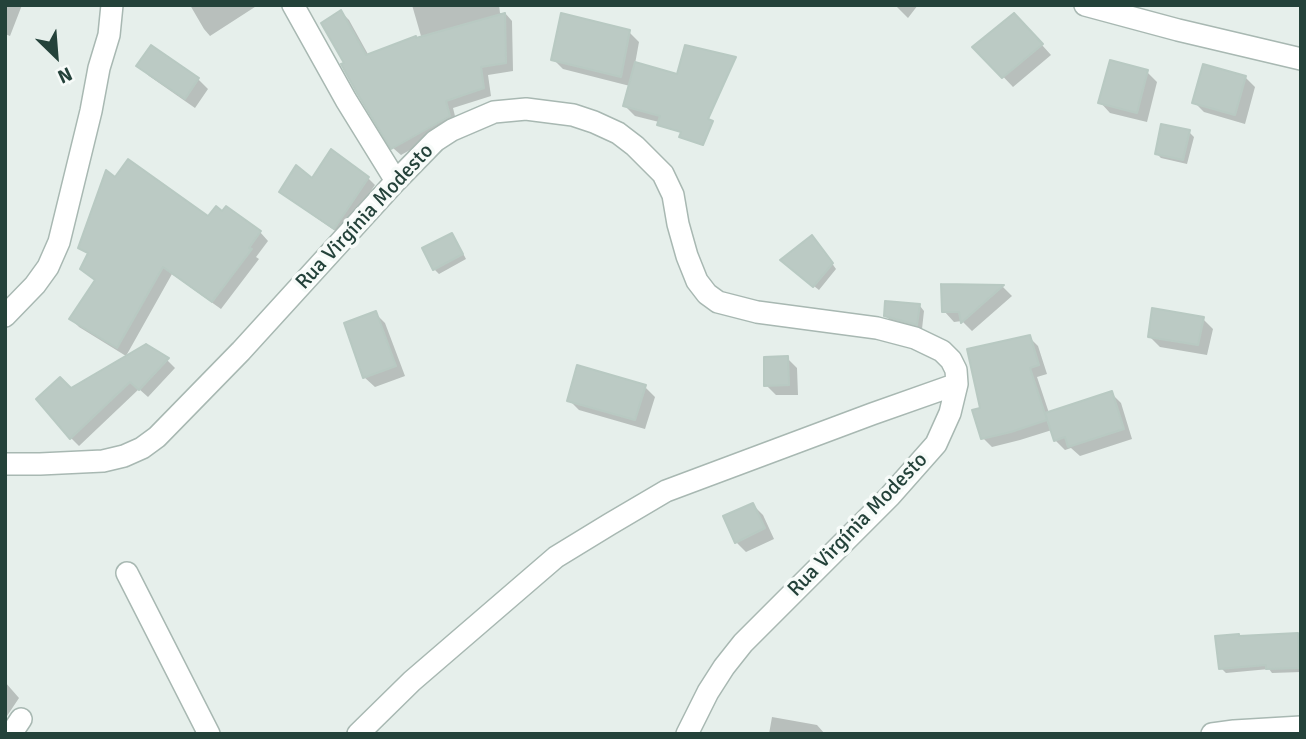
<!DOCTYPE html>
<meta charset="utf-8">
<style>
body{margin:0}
#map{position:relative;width:1306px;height:739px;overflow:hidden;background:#e6efeb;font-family:Signika,sans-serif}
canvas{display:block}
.frame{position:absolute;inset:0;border:7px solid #24423a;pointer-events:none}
.north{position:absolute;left:21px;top:21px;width:70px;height:70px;-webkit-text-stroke:5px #f7fbf9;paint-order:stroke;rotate:155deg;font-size:19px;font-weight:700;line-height:28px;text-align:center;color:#24423a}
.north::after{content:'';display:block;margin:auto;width:24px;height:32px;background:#24423a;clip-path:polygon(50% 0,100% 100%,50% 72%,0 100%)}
</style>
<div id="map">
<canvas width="1306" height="739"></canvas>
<div class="frame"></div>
<div class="north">N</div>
</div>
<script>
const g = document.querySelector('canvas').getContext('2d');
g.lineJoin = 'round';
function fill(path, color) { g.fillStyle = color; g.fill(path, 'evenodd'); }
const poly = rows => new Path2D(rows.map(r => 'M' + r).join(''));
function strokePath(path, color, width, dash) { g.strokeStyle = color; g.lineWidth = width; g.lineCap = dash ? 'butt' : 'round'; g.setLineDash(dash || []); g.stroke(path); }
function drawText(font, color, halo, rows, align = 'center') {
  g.font = font + ' Signika,sans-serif'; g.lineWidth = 7; g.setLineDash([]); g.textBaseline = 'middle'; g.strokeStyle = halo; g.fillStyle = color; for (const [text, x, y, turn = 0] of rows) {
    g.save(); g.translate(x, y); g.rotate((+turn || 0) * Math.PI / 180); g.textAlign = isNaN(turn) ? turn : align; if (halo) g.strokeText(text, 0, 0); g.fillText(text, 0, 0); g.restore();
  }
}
const shadow = poly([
 [5,5,22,5,10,36,5,34],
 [190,5,258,5,210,36,204,29],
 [412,5,499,5,500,13,505,13,512,21,513,71,488,75,491,96,453,108,457,124,401,155,393,148,347,64,341,12,349,20,369,56,421,36],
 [895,5,918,5,908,18],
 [1024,25,1051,55,1013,87,975,47],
 [629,32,639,42,635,64,667,124,635,116,625,106,630,86,563,69,553,59],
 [151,47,198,79,208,89,195,108,149,76,139,66],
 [1147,72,1157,82,1147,122,1110,113,1100,102],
 [1245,77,1255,87,1245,124,1204,112,1194,102],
 [1189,132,1194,137,1187,164,1161,158,1156,153],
 [368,178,375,185,341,235,288,198,281,192,312,180],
 [115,179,209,219,260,232,268,241,256,257,259,259,221,309,172,274,126,356,79,327,71,319,96,281,82,269,89,255,80,247],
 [451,235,456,240,466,259,439,274,434,269],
 [817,242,836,269,819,290,787,265],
 [943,286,1003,287,1012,296,972,331,962,321,954,322,944,311],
 [920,306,924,311,922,329,890,320,886,316],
 [375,313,385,323,405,376,375,387,364,377],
 [1203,319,1213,329,1207,355,1160,347,1150,337],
 [1029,337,1038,346,1047,374,1037,377,1049,413,1111,393,1121,403,1132,439,1080,456,1071,448,1065,450,1055,440,1052,430,1020,440,992,447,983,438,982,409],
 [146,346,167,360,175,368,148,397,139,389,79,446,71,438,71,390],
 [787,358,797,368,798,395,776,395,766,385],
 [645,387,655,397,645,429,579,410,569,400],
 [753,505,763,515,774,539,746,552,736,542],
 [1298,635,1301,638,1301,672,1272,673,1269,669,1226,673,1221,668,1240,637],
 [5,682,19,698,5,719],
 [772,717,817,725,825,734,769,734]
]);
const building = poly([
 [341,10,366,55,416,36,416,38,505,13,506,63,481,67,484,88,446,101,450,116,391,149,357,93,341,64,344,63,321,23,341,10],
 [561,13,630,30,621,77,551,60,561,13],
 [1014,13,1043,44,1002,78,972,47,1014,13],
 [151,45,199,78,185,99,136,66,151,45],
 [685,45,736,57,708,119,713,121,703,145,679,137,681,132,657,125,660,116,623,106,635,62,677,74,685,45],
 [1110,60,1148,70,1137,113,1098,103,1110,60],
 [1203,64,1246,76,1235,115,1192,103,1203,64],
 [1161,124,1190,130,1183,160,1155,154,1161,124],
 [331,149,369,177,334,229,279,192,296,165,312,178,331,149],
 [128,159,208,216,216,206,222,211,226,206,261,231,249,248,252,249,212,302,163,267,117,348,69,319,95,280,80,269,88,253,78,248,106,170,115,177,128,159],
 [452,233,463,254,433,270,422,248,452,233],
 [812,235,833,263,813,287,780,260,812,235],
 [941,284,1004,285,961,323,959,312,942,312,941,284],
 [885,301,920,304,917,325,884,316,885,301],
 [1152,308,1204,317,1198,345,1148,337,1152,308],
 [376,311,396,366,363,378,344,323,376,311],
 [1030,335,1039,365,1030,368,1047,420,1011,432,981,439,972,410,980,408,967,349,1030,335],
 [146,344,169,358,139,390,130,382,70,439,36,399,60,377,71,388,146,344],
 [788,356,789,385,764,386,764,357,788,356],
 [577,365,646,385,635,420,567,401,577,365],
 [1112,391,1124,429,1068,447,1065,437,1054,441,1045,413,1112,391],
 [753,503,765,528,735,543,723,516,753,503],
 [1298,633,1299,668,1266,669,1266,665,1219,669,1215,636,1239,634,1239,636,1298,633]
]);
const minor = poly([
 [293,5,346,100,396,181],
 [1085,5,1178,30,1301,59],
 [5,316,35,285,48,267,59,242,91,111,99,68,109,35,112,5],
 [5,464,40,464,103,461,124,456,142,448,157,437,241,351,396,181,435,141,452,130,494,112,526,109,573,115,594,122,618,133,635,146,663,174,673,195,678,224,687,256,697,281,707,294,718,302,757,312,877,328,915,338,942,351,951,360,956,370,957,384,950,413,936,444,890,496,743,643,724,667,708,692,687,734],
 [127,573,209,734],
 [11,734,21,719],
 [358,734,412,681,556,557,610,524,666,491,872,414,957,384],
 [1212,734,1234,731,1301,727]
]);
const streetNames = [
 ["Rua Virgínia Modesto",365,217,-47],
 ["Rua Virgínia Modesto",858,525,-46]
];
fill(shadow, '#0003');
fill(building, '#bbcac4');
strokePath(building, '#b8c9c2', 2);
strokePath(minor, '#a8b8b2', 24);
strokePath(minor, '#fff', 21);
drawText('21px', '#24423a', '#f7fbf9', streetNames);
</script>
